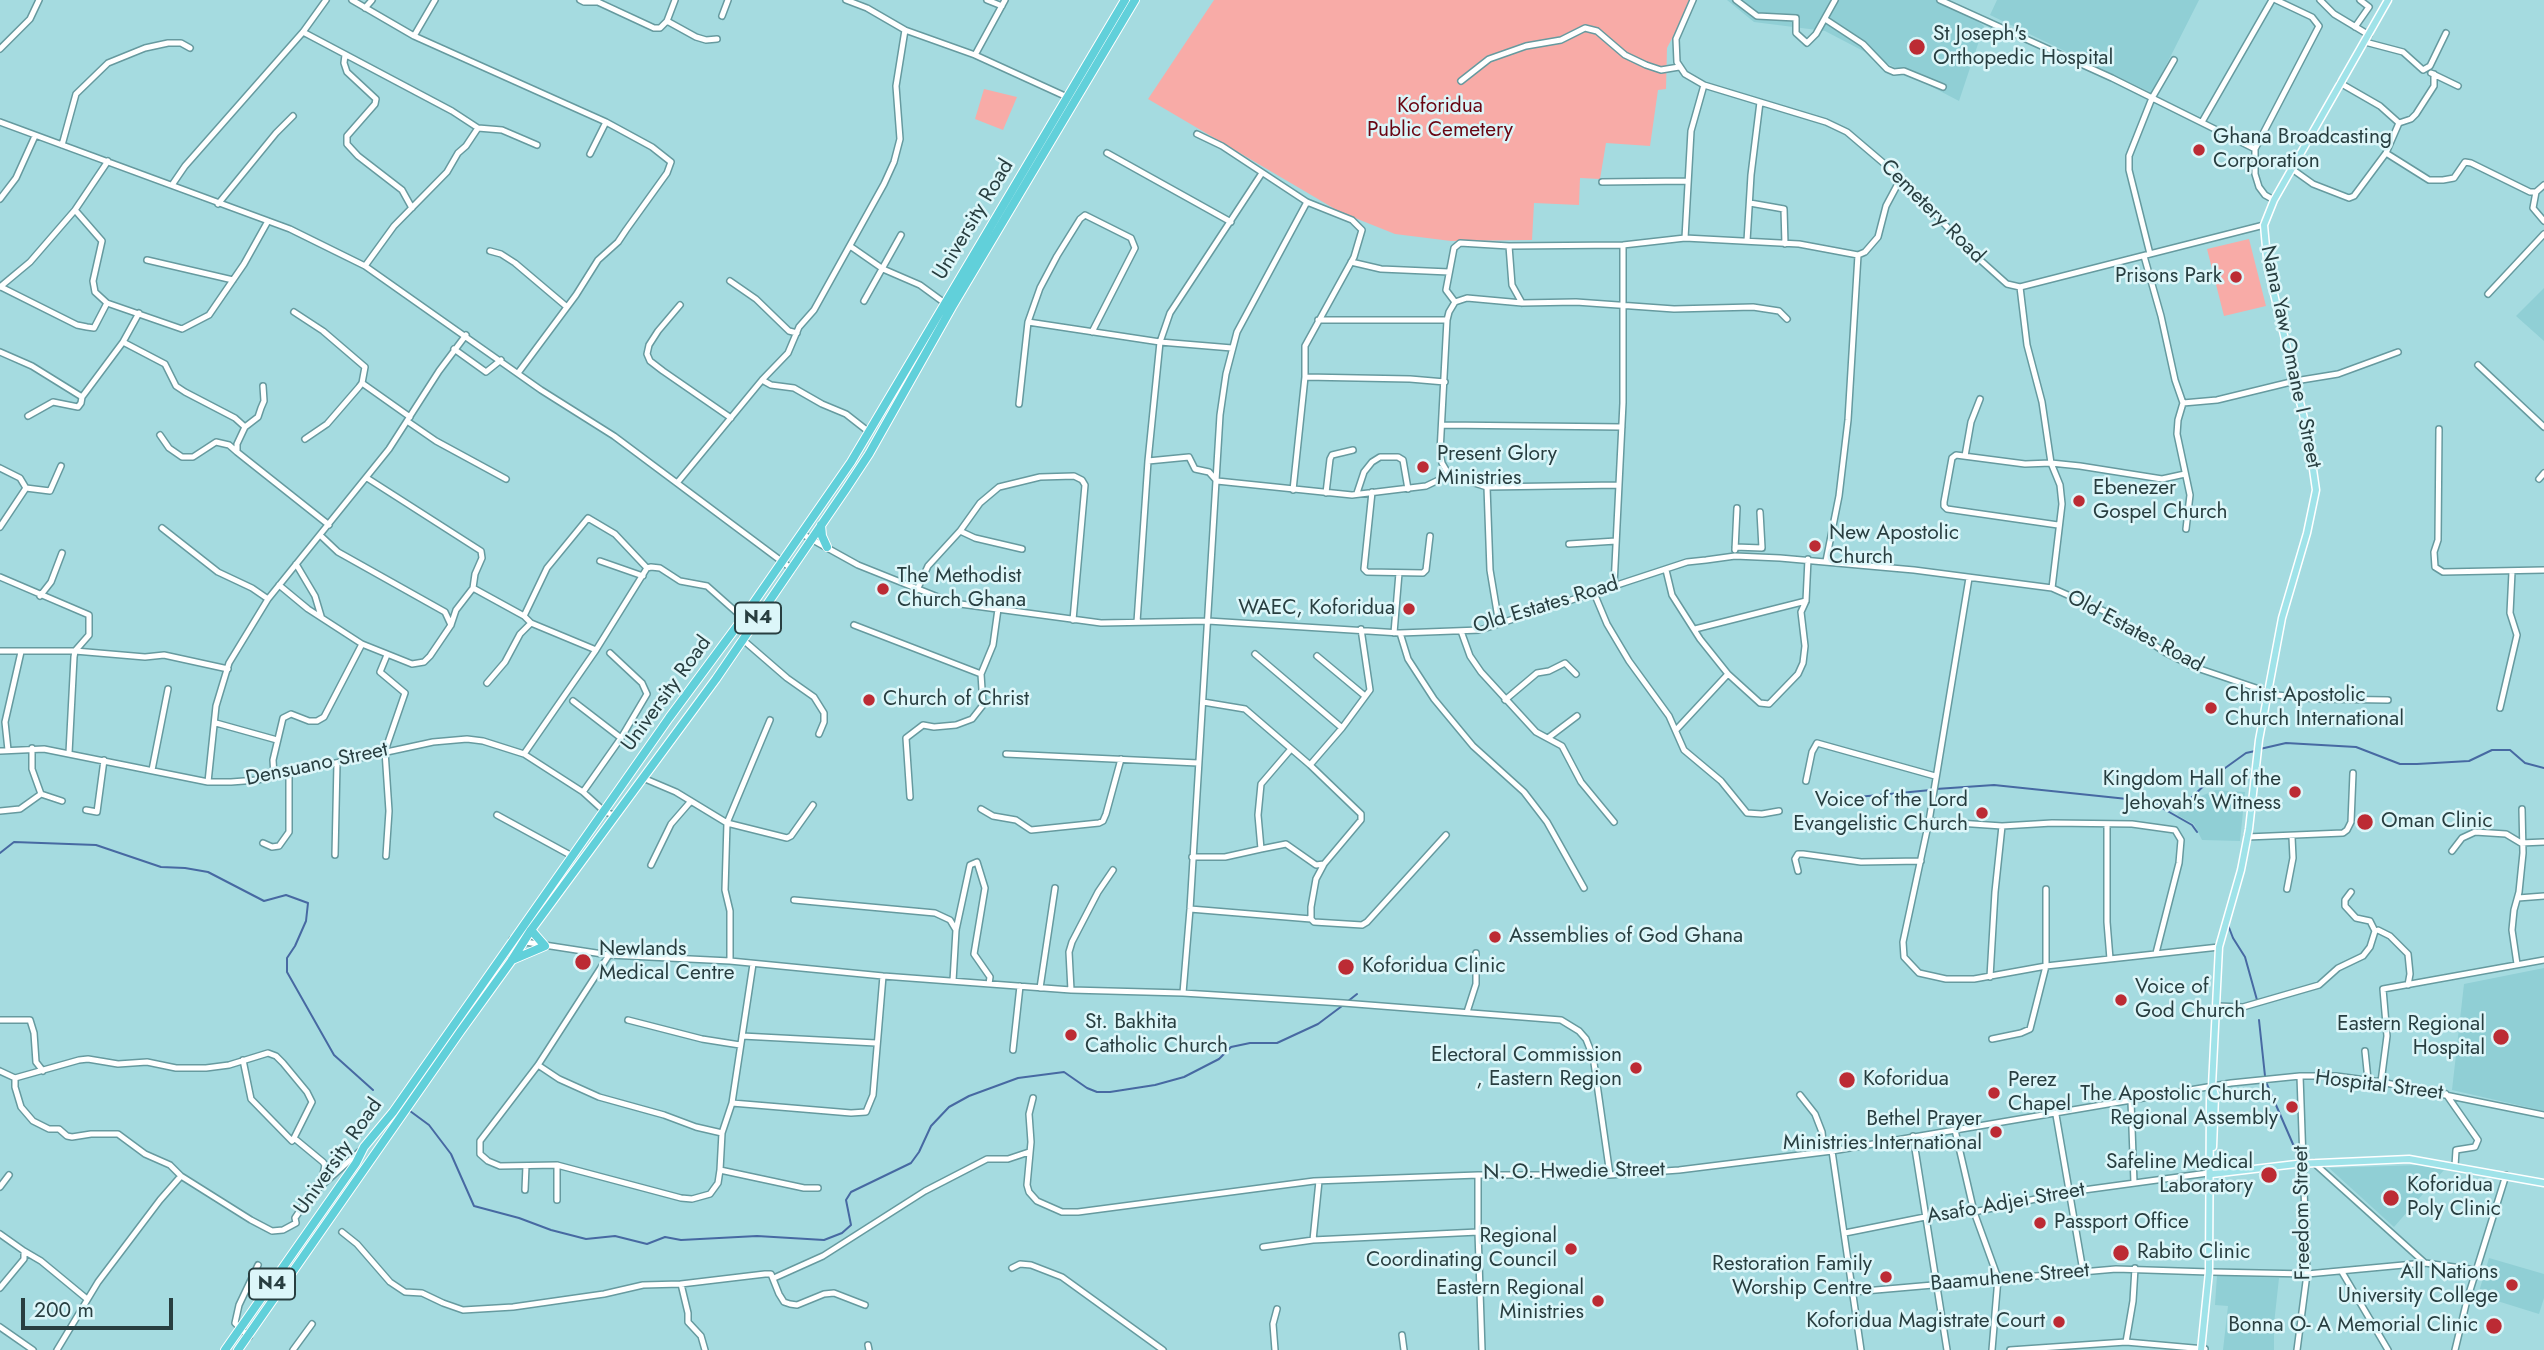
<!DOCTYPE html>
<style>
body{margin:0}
#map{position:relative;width:2544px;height:1350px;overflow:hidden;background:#a5dbe0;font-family:Jost,sans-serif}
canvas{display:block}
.scale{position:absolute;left:21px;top:1298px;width:152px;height:32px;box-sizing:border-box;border:4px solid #283e40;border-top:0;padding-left:9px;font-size:21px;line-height:24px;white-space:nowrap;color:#283e40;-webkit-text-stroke:5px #dcf6f9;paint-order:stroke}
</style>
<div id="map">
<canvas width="2544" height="1350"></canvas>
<div class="scale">200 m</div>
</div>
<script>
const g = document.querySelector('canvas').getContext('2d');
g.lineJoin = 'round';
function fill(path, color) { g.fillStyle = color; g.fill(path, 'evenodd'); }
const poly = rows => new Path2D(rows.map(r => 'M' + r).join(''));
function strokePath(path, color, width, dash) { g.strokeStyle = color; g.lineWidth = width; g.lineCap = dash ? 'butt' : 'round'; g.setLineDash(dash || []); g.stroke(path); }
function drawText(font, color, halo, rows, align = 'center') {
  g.font = font + ' Jost,sans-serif'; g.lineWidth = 5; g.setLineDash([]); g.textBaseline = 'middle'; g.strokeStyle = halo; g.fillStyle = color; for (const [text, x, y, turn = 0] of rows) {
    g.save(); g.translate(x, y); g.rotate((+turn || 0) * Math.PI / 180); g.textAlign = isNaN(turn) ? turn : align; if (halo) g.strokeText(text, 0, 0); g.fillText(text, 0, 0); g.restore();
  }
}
const built = poly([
 [1727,0,1947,0,1984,26,1959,101,1825,31,1754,22],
 [1997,0,2199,0,2152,93,1990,15],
 [2544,288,2544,341,2516,316],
 [2216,790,2245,792,2240,841,2202,840,2194,824,2177,815,2191,800],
 [2544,968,2544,1111,2452,1090,2464,984],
 [2420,1165,2444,1170,2394,1227,2329,1168],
 [2489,1258,2544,1274,2544,1298,2539,1314,2478,1295],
 [2217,1275,2279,1278,2274,1324,2274,1350,2223,1350,2228,1306,2215,1305]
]);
const green = poly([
 [1214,0,1692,0,1667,48,1666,89,1658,90,1650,146,1606,143,1600,179,1580,178,1579,205,1534,203,1532,240,1451,241,1395,234,1340,212,1148,99],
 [984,89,1017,97,1003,130,975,119],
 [2249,239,2266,306,2224,316,2207,249]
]);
const stream = poly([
 [2260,749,2286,743,2356,747,2400,764,2417,764,2469,761,2492,750,2510,750,2525,763,2544,768],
 [1936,789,1994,785,2175,804,2190,799,2214,776,2246,753,2255,751],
 [1847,798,1931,790],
 [2155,804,2192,825,2197,832],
 [0,853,14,842,96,845,161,867,185,868,208,872,264,901,286,895,308,903,306,921,295,946,287,958,287,972,334,1055,373,1090],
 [2228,925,2233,938,2245,957,2257,1000],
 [1347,1002,1357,994],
 [2259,1020,2265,1076],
 [2266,1082,2299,1158],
 [410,1111,429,1125,451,1154,474,1206,519,1218,551,1230,586,1239,615,1236,647,1244,665,1237,681,1240,757,1236,824,1240,842,1233,851,1225,846,1200,851,1192,911,1163,919,1152,931,1126,949,1107,969,1096,1018,1078,1064,1072,1087,1088,1097,1092,1110,1092,1155,1085,1184,1077,1219,1059,1231,1047,1250,1043,1277,1043,1318,1024,1342,1006]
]);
const minor = poly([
 [352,0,414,36,606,122,652,147,671,162,667,173,626,230,618,242,598,260,576,295,518,373],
 [580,0,584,2,598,2,654,28,660,28,667,21,675,0],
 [846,0,867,8,905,30,975,55,1067,97],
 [987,0,1002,6],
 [1693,0,1676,39,1677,62,1685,74,1704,85,1826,122,1847,132,1901,178,1968,249,2007,284,2020,287,2264,225],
 [1736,0,1757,16,1796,18,1796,33,1807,43,1816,34,1835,0],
 [1940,0,2112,78,2255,149,2255,174,2259,187,2265,195,2274,200],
 [2320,0,2334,14,2369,35],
 [365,8,372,0],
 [722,16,728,0],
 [1825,19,1863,44,1887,69,1894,72,1904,71,1943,87],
 [667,21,696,37,706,40,717,39],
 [2355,27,2369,7,2360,0],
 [303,32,452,111,478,128,466,146,458,153,447,172,394,226,365,266],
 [414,36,435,0],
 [2365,42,2403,52,2423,70,2430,66,2446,33],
 [0,49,30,19,39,0],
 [345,55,344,63,347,72,376,99,375,104,347,136,347,144,358,156,402,190,412,208],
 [975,55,1005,0],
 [2431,73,2458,86],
 [1461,81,1489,59,1526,46,1561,40,1585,28,1597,31,1625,55,1646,65,1661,70,1679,67],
 [0,122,290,229,365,266,541,390,614,436,792,569],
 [2202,122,2272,0],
 [2399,123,2411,119,2416,114,2434,86,2434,74],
 [478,128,502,130,537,145],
 [1197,134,1222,146,1307,202,1352,220,1362,230,1354,257,1305,346,1305,377,1293,490],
 [62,145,76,94,108,63,145,48,168,43,181,43,190,48],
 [2255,149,2319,26,2312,17,2276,0],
 [1107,153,1231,222],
 [2386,153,2429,180,2443,180,2454,178,2465,162,2471,163,2530,192,2536,192],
 [590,154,606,122],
 [2292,169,2313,184,2349,198,2354,196,2386,153,2399,123,2380,106,2340,83],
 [1602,182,1687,181],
 [172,185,185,166,303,32,326,0],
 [2544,185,2536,192,2533,208,2544,221],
 [0,199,16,178,35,136],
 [1750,203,1784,209,1785,244],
 [218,204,276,133,293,116],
 [75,210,102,241,93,281,95,292,107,303,182,329,209,315,244,264,268,221],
 [1685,238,1691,131,1704,85],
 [1747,241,1751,175,1760,102],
 [850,246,883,269,920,285,946,304],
 [1509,246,1512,285,1522,303],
 [490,251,501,254,515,263,567,307],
 [2150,254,2129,170,2129,156,2152,98,2174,60],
 [2144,256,2161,316,2175,380,2183,403,2178,420,2177,434,2190,495,2186,529],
 [147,260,233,280],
 [1351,262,1381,269,1449,272],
 [730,281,756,299,789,331,797,333],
 [0,287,30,262,75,210,108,161],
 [1,287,77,325,87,327,94,328,107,303],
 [2020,287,2027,345,2042,402,2051,463,2060,485,2062,504,2052,588],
 [2488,294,2544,234],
 [864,301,901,235],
 [1455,302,1446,290,1454,248,1460,243,1509,246,1623,245,1685,238,1799,244,1858,255,1865,252,1878,237,1886,206,1901,178],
 [680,305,658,331,649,345,647,354,650,361,663,371,731,418],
 [294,312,323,331,365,367,362,383,359,387,327,424,305,439],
 [1318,320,1447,320],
 [1028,322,1160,342,1232,348],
 [123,342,165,364,176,386,185,392,235,418,245,427],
 [454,349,486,372,501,360],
 [0,352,32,366,82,397],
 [2478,365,2544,427],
 [1305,377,1410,379,1445,382],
 [762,380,771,385,794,388,822,404,846,414,869,432],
 [362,383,410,417],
 [263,386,264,401,261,408,258,417,245,427,237,444,237,452,329,525],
 [2183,403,2217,400,2295,381,2338,374,2398,352],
 [1019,404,1028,322,1040,288,1057,256,1080,219,1085,215,1131,238,1135,248,1092,332],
 [28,416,53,402,78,407,81,403,82,397,123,342,139,313],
 [407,421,436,441,506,479],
 [1443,425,1622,427],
 [2439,429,2438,540,2434,552,2435,567,2443,572,2544,570],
 [160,435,169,448,182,457,193,457,216,442,229,445,237,452],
 [1965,456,1971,422,1980,399],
 [1148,461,1189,457,1195,469,1209,472,1217,481,1352,495,1426,486,1449,475],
 [0,468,20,478,26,488],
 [2539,479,2544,473],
 [677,483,762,380,788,353,799,327,814,310,884,184,894,162,900,139,896,86,905,30],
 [1618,485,1487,487,1449,475,1442,463,1440,452,1447,320,1449,312,1455,302,1467,298,1522,303,1576,302,1674,309,1753,307,1779,311,1787,319],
 [1487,487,1490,570,1499,624],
 [26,488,50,491,61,466],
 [1372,492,1364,569,1367,572,1423,573,1426,570,1430,536],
 [1326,493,1330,459,1332,455,1353,450],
 [1357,493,1364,472,1372,462,1380,457,1398,457,1403,460,1408,489],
 [2058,525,1947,509,1944,506,1944,502,1952,458,1956,455,2025,464,2051,463,2080,466,2162,479,2185,474],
 [0,527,26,488],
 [162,528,218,572,252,588,268,599],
 [960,531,980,503,999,487,1040,477,1074,476,1082,480,1085,485,1073,620],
 [802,534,858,565,953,603,1101,623,1208,621,1400,633,1480,630,1687,562,1706,560,1735,556,1780,558,1914,570,2052,588,2106,612,2166,653,2194,667,2277,695,2317,699,2388,700],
 [320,535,338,552,445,612,451,625],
 [1569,544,1616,541],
 [1735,547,1762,548,1760,512],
 [1735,550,1737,508],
 [600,561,643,576],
 [1826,561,1839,496,1848,420,1858,255],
 [296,564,315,596,321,616],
 [1666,570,1672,595,1700,639,1728,674,1760,703,1769,704,1798,674,1803,663,1805,646,1801,612,1806,601,1808,559],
 [0,577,89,615,89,635,75,651,74,657,69,753],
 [1969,578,1929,821,1903,942,1904,957,1919,973,1946,979,1974,979,2046,966,2219,947],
 [279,585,308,609,362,644,412,664,424,662,430,656,451,625,456,610,473,588,475,574,482,558,481,551,367,478],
 [1614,586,1623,403,1623,245],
 [473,588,524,616,531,623,596,650,647,568,651,567,660,568,680,581,707,586,743,618],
 [917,590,928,566,960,531,975,538,1022,549],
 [1594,593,1607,624,1629,661,1669,716,1684,750,1721,781,1747,813,1762,814,1779,811],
 [40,596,51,582,62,553],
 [524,616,547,568,588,518,615,534,647,568],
 [1137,622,1148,461,1160,342,1170,313,1262,173],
 [854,625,981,674,993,645,998,609],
 [1695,629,1806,601],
 [1461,631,1470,656,1481,672,1536,732,1562,746,1581,782,1614,822],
 [1394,633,1399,573],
 [1400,633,1408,659,1434,699,1473,746,1524,792,1547,822,1584,888],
 [742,639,787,678,814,697,824,713,824,722,819,734],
 [0,651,75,651,145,657,164,655,228,669],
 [1255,654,1342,728],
 [1317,656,1365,696],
 [487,683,505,662,520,634,531,623],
 [1505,700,1537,673,1549,671,1565,663,1576,674],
 [573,701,621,738],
 [1203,702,1245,709,1310,765,1361,814,1361,820,1324,864,1316,879,1311,907,1311,919,1314,922,1362,925,1367,922,1446,835],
 [2500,708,2517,635,2510,613,2512,572],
 [216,723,277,740],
 [1676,730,1728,674],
 [1548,738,1577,716],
 [32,748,32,769,41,794],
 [1291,749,1261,784,1258,815,1261,849,1286,844,1316,865,1324,864],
 [8,750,5,722,21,652],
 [0,751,44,749,208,782,231,782,257,780,433,742,467,739,483,741,524,754,583,792,605,812,614,815],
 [524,754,596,650],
 [1006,754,1198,763],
 [1310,765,1342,728,1370,690,1361,629],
 [152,770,168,689],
 [274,776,273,760,283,718,291,714,309,721,317,721,324,717,362,644],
 [643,778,676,792,727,823,787,838,791,836,813,805],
 [1806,781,1812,752,1817,743,1935,776],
 [208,782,216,706,229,663,268,599,389,449,439,371,466,335],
 [583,792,621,738,647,694,642,683,610,653],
 [910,797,906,738,923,725,934,727,956,725,972,719,983,705,981,674],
 [981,809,993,816,1016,820,1031,830,1099,823,1103,821,1106,814,1121,759],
 [86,810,97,812,104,760],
 [0,811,20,809,41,794,62,801],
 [497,815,572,856],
 [1929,821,2002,826,2052,823,2132,824,2175,830,2181,840,2179,863,2156,953],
 [2107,824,2107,922,2110,959],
 [2247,837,2343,833,2347,830,2351,822,2353,773],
 [263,843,272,847,279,846,289,832,289,773],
 [2452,851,2462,838,2475,832,2506,834,2521,843,2544,842],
 [335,855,337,763],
 [386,856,389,811,385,751,405,693,380,672,387,655],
 [1192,857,1225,857,1261,849],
 [651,865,671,824,691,801],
 [1798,871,1795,859,1798,854,1803,854,1861,862,1921,861],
 [2287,889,2293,858,2292,837],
 [2518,898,2544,896],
 [794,900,935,913,950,920,956,930],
 [1190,909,1311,919],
 [2375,931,2378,930,2390,936,2408,954,2410,974,2408,985],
 [512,940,609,955,730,961,883,976,1071,990,1183,993,1343,1003,1561,1020,1579,1031,1586,1039,1590,1049,1594,1063,1610,1175],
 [609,955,538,1065,480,1141,480,1154,488,1161,500,1166,557,1165,681,1198,692,1199,710,1194,718,1183,720,1170,722,1133,732,1103,753,964],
 [730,961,730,911,725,890,727,823,770,720],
 [2517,964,2512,930,2514,910,2519,892,2523,853,2522,809],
 [1990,977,1995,892,2002,826],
 [953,981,956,930,970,865,977,862,985,888,974,954,990,977,989,984],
 [1040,988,1055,888],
 [1071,990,1069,952,1072,942,1098,892,1113,870],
 [1183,993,1190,909,1220,415,1226,374,1237,332,1307,202],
 [2217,1006,2243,1007,2319,985,2338,968,2363,956,2370,947,2375,931,2370,921,2356,918,2345,906,2345,900,2351,892],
 [1467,1012,1476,984,1476,953],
 [0,1020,30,1020,34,1033,36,1062,43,1071],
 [628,1020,702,1039,740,1045],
 [742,1036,876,1043],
 [1992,1039,2021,1033,2030,1029,2046,966,2046,889],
 [1013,1050,1020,986],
 [2365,1051,2368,1080],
 [243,1060,251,1099,292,1141,294,1138,323,1162,325,1165,321,1184],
 [538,1065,559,1079,599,1097,664,1115,696,1127,722,1133],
 [0,1071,15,1078,79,1060,88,1059,118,1064,147,1062,176,1068,206,1068,229,1065,268,1053,276,1056,283,1063,307,1092,312,1102,294,1138],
 [15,1078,15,1087,21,1107,33,1121,49,1129,59,1129,67,1136,72,1137,91,1134,118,1134,145,1154,170,1165,181,1176],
 [2381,1082,2387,1036,2383,989,2544,960],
 [2446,1094,2478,1140,2475,1147,2456,1150,2455,1166],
 [1800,1095,1815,1114,1822,1132,1824,1151],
 [1033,1098,1029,1114,1031,1142,1027,1185,1029,1192,1037,1201,1062,1212,1078,1212,1314,1181,1478,1175,1610,1175,1679,1170,1832,1151,2231,1083,2300,1076,2336,1076,2381,1082,2544,1115],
 [2131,1101,2134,1183],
 [732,1103,851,1113,866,1112,873,1095,883,976],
 [2056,1115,2083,1271],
 [1955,1130,1974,1212,1998,1278,1992,1350],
 [1913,1136,1947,1350],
 [1832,1151,1861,1350],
 [2314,1163,2425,1263],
 [557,1165,557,1200],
 [720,1170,804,1188,818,1188],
 [1478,1175,1478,1232,1482,1350],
 [0,1187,9,1175],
 [525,1190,526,1166],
 [342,1232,357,1244,390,1282,405,1292,422,1293,443,1303,463,1310,513,1307,604,1294,643,1285,681,1284,765,1274,771,1274,779,1294,784,1302,790,1304,797,1305,824,1294,834,1293,865,1305],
 [1845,1233,1925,1217,1974,1212,2069,1192,2208,1173],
 [0,1234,24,1251,24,1259,0,1288],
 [1313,1240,1319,1181],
 [1263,1247,1313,1240,1478,1232],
 [24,1251,41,1261,87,1299],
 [1012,1268,1020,1264,1031,1265,1062,1277,1163,1350],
 [2212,1272,2307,1274,2425,1263,2476,1270],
 [2342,1272,2388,1350],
 [774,1278,823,1256,925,1191,987,1159,1008,1159,1029,1152],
 [681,1284,688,1313,688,1322,701,1336,705,1350],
 [1853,1292,2116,1269,2209,1272],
 [0,1327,33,1350],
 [1402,1335,1404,1350],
 [249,1337,235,1323,239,1305,258,1265],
 [2126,1342,2133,1301,2135,1268],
 [868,1345,869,1350],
 [57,1350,98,1282,160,1200,181,1176,251,1220,272,1231,283,1230,296,1223,295,1218,309,1197,359,1152],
 [293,1350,312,1324],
 [1275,1350,1273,1324,1277,1309],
 [2010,1350,2126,1342,2205,1349],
 [2297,1350,2307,1274,2300,1076],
 [2455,1350,2467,1300,2506,1175]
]);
const major = poly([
 [2213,1088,2215,1096,2213,1147],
 [2212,1174,2296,1164,2409,1159,2544,1183],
 [2201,1350,2209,1272,2210,1096,2212,1086,2219,947,2241,870,2249,829,2259,740,2282,618,2307,533,2316,490,2308,435,2268,269,2264,225,2274,200,2388,0]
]);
const highway = poly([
 [821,525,822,536,827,547],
 [512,960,545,946,531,930],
 [225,1350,356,1163,364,1147,393,1112,669,718,743,618,851,462,1125,0],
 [238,1350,460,1032,512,960,531,930,716,679,846,489,869,454,952,307,1135,0]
]);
const markers = [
 [1917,47,9,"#bc2b34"],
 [2199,150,7,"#bc2b34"],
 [2236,277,7,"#bc2b34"],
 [1423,467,7,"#bc2b34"],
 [2079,501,7,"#bc2b34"],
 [1815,546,7,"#bc2b34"],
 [883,589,7,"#bc2b34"],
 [1409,609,7,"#bc2b34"],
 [869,700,7,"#bc2b34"],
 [2211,708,7,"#bc2b34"],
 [2295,792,7,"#bc2b34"],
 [1982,813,7,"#bc2b34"],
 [2365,822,9,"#bc2b34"],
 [1495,937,7,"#bc2b34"],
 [583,962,9,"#bc2b34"],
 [1346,967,9,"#bc2b34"],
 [2121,1000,7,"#bc2b34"],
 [1071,1035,7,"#bc2b34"],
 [2501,1037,9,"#bc2b34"],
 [1636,1068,7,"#bc2b34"],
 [1847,1080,9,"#bc2b34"],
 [1994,1093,7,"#bc2b34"],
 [2292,1107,7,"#bc2b34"],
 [1996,1132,7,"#bc2b34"],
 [2269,1175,9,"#bc2b34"],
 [2391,1198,9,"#bc2b34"],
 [2040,1223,7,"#bc2b34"],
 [1571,1249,7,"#bc2b34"],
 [2121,1253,9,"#bc2b34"],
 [1886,1277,7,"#bc2b34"],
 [2512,1285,7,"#bc2b34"],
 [1598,1301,7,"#bc2b34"],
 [2059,1322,7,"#bc2b34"],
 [2494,1326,9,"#bc2b34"]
];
const shields = [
 [758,618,46],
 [272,1284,46]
];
const shieldNames = [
 ["N4",758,618],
 ["N4",272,1284]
];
const poiNames = [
 ["St Joseph's",1933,35],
 ["Orthopedic Hospital",1933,59],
 ["Ghana Broadcasting",2213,138],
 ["Corporation",2213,162],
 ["Prisons Park",2222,277,"right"],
 ["Present Glory",1437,455],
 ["Ministries",1437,479],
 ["Ebenezer",2093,489],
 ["Gospel Church",2093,513],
 ["New Apostolic",1829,534],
 ["Church",1829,558],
 ["The Methodist",897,577],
 ["Church Ghana",897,601],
 ["WAEC, Koforidua",1395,609,"right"],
 ["Christ Apostolic",2225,696],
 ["Church International",2225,720],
 ["Church of Christ",883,700],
 ["Kingdom Hall of the",2281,780,"right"],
 ["Jehovah's Witness",2281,804,"right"],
 ["Voice of the Lord",1968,801,"right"],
 ["Evangelistic Church",1968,825,"right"],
 ["Oman Clinic",2381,822],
 ["Assemblies of God Ghana",1509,937],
 ["Newlands",599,950],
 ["Medical Centre",599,974],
 ["Koforidua Clinic",1362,967],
 ["Voice of",2135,988],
 ["God Church",2135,1012],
 ["St. Bakhita",1085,1023],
 ["Catholic Church",1085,1047],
 ["Eastern Regional",2485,1025,"right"],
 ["Hospital",2485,1049,"right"],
 ["Electoral Commission",1622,1056,"right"],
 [", Eastern Region",1622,1080,"right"],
 ["Koforidua",1863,1080],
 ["Perez",2008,1081],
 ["Chapel",2008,1105],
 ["The Apostolic Church,",2278,1095,"right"],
 ["Regional Assembly",2278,1119,"right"],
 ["Bethel Prayer",1982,1120,"right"],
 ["Ministries International",1982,1144,"right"],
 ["Safeline Medical",2253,1163,"right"],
 ["Laboratory",2253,1187,"right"],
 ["Koforidua",2407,1186],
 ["Poly Clinic",2407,1210],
 ["Passport Office",2054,1223],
 ["Regional",1557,1237,"right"],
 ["Coordinating Council",1557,1261,"right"],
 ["Rabito Clinic",2137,1253],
 ["Restoration Family",1872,1265,"right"],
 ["Worship Centre",1872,1289,"right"],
 ["All Nations",2498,1273,"right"],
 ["University College",2498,1297,"right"],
 ["Eastern Regional",1584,1289,"right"],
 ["Ministries",1584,1313,"right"],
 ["Koforidua Magistrate Court",2045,1322,"right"],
 ["Bonna O- A Memorial Clinic",2478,1326,"right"]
];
const parkNames = [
 ["Koforidua",1440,107],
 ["Public Cemetery",1440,131]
];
const streetNames = [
 ["Cemetery Road",1932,212,45],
 ["University Road",974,220,-59],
 ["Nana Yaw Omane I Street",2290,357,78],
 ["Old Estates Road",1546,606,-17],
 ["Old Estates Road",2135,632,28],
 ["University Road",667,694,-54],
 ["Densuano Street",317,765,-12],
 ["Hospital Street",2379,1086,7],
 ["University Road",339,1157,-55],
 ["N. O. Hwedie Street",1574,1172,-1],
 ["Asafo Adjei Street",2006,1204,-10],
 ["Freedom Street",2303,1213,-91],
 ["Baamuhene Street",2010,1278,-5]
];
fill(built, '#90cfd5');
fill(green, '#f8aba7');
strokePath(stream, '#4769a2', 2);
strokePath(minor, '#669a9f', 8);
strokePath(major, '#fff', 9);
strokePath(highway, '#fff', 10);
strokePath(minor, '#fff', 5);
strokePath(major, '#a0e3e9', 6);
strokePath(highway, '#61d0da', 8);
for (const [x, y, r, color] of markers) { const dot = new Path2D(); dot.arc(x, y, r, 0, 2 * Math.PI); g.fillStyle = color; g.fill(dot); strokePath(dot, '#dcf6f9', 2.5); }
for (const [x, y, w] of shields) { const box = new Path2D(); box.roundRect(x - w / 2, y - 15.5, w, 31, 5); g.fillStyle = '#dcf6f9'; g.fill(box); strokePath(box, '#283e40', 2); }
drawText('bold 19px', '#283e40', null, shieldNames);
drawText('21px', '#283e40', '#dcf6f9', poiNames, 'left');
drawText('21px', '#690512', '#dcf6f9', parkNames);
drawText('21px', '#283e40', '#dcf6f9', streetNames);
</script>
